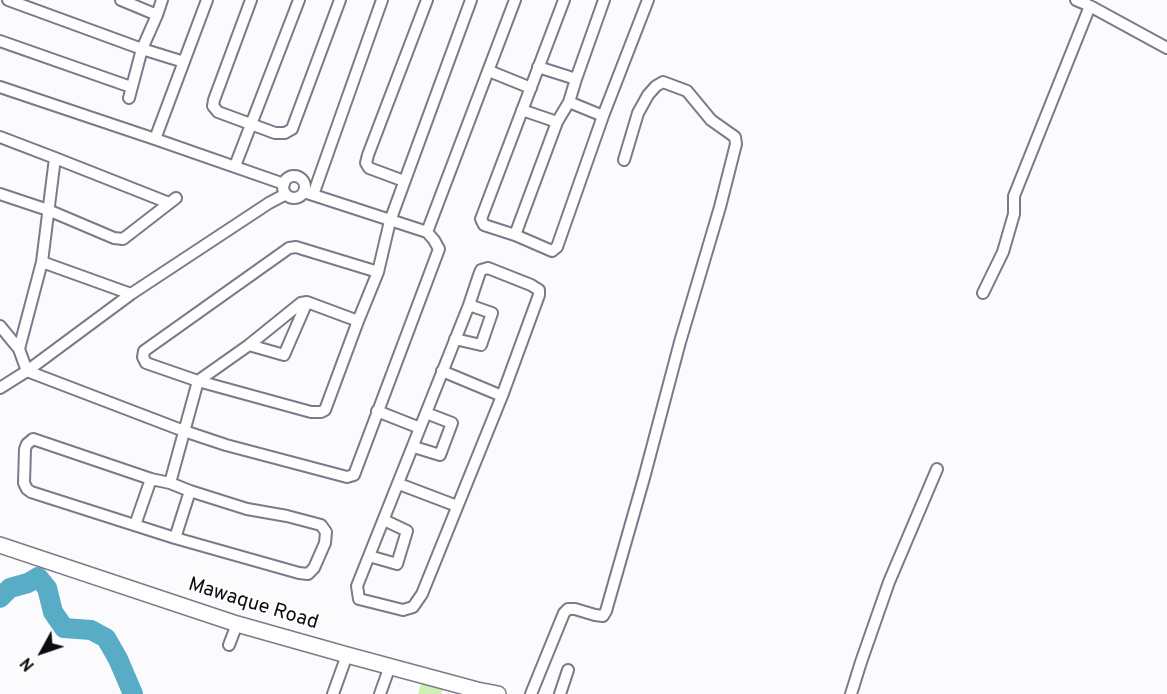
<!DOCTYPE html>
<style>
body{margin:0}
#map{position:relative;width:1167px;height:694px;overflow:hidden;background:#fbfbfe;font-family:Overpass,sans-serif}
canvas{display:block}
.north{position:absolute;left:12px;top:622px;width:60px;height:60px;-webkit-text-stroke:4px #fff;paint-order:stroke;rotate:230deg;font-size:16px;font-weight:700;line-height:24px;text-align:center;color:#0c0b10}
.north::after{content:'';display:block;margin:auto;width:21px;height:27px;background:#0c0b10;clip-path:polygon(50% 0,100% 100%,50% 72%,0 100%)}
</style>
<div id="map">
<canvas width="1167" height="694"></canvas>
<div class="north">N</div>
</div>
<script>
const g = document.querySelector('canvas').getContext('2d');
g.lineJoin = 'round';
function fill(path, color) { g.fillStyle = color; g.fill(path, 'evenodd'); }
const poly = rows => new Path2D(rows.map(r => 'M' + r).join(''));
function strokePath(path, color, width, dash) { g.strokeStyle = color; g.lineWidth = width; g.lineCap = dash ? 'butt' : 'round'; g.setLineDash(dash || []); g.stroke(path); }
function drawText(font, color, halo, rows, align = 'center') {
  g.font = font + ' Overpass,sans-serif'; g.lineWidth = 4.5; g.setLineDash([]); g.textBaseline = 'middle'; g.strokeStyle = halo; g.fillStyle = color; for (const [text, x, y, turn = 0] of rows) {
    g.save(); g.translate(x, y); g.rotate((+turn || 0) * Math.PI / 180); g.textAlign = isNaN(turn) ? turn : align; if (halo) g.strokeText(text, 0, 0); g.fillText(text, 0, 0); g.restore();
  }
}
const green = poly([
 [422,681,443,688,441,694,418,694]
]);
const river = poly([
 [0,598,10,588,28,583,38,577,47,588,53,612,64,628,91,630,106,638,118,659,133,694]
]);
const street = poly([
 [8,0,142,49,184,62],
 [121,0,157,15],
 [251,0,214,100,213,106,218,112,275,133,285,133,292,129,340,0],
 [564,0,481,219,484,225,515,235,552,251,557,247,603,116,648,0],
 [1076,0,1090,6,1167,48],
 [0,41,131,87],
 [538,67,576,79],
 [489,71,531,88],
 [0,87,155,139,284,184],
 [129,98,142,49,157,15,162,0],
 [569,102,603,116],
 [522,110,557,122],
 [0,137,55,158,169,203],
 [155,139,207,0],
 [235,166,299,0],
 '283 187a11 11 0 1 1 22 0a11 11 0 1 1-22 0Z',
 [404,181,369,168,366,163,368,155,427,0],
 [0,194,48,210,114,238,123,239,176,198],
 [313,195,382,0],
 [427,232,515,0],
 [515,235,557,122,569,102,576,79,604,0],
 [42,262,131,294],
 [488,268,531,285,539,290,539,295,502,396,422,594,413,607,403,610,359,599,357,586,469,305,479,275,481,270,488,268],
 [378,272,296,247,289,248,144,351,143,357,146,363,198,381,311,412,321,412,325,410,358,321,378,272,390,221,471,0],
 [983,293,1003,252,1014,214,1014,196,1090,6],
 [0,326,19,349,27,371,184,431,226,445,347,477,354,475,439,249,434,240,427,232,304,192],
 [455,339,481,345,492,313,469,305],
 [249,345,284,355,307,302],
 [19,349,42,262,55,158],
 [442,371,502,396],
 [0,388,27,371,131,294,269,203,286,194],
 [377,411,420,428],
 [414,447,440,455,452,423,426,413],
 [170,483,198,381,249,345,301,303,307,302,358,321],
 [399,484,457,506],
 [135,525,151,479],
 [175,538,190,491,170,483,151,479,33,439,27,444,25,449,24,483,27,489,31,492,175,538,299,573,308,574,314,568,325,543,326,532,321,525,287,516,247,509,190,491],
 [369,556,397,564,407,531,384,520],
 [229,645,237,624],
 [333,694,347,655],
 [380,694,390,666],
 [531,694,564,613,568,609,575,609,595,615,603,616,606,611,644,478,680,342,720,207,736,144,735,137,711,120,687,91,663,82,656,86,648,95,638,113,624,160],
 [560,694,568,670],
 [851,694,861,662,889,582,937,469]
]);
const secondary = poly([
 [0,545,237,624,347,655,477,690,498,694]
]);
const streetNames = [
 ["Mawaque Road",253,605,17]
];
fill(green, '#cef0b6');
strokePath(river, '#58acc6', 20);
strokePath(street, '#7c7a88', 14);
strokePath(secondary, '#7c7a88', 18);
strokePath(street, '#fff', 10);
strokePath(secondary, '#fff', 15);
drawText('20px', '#0c0b10', '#fff', streetNames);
</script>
